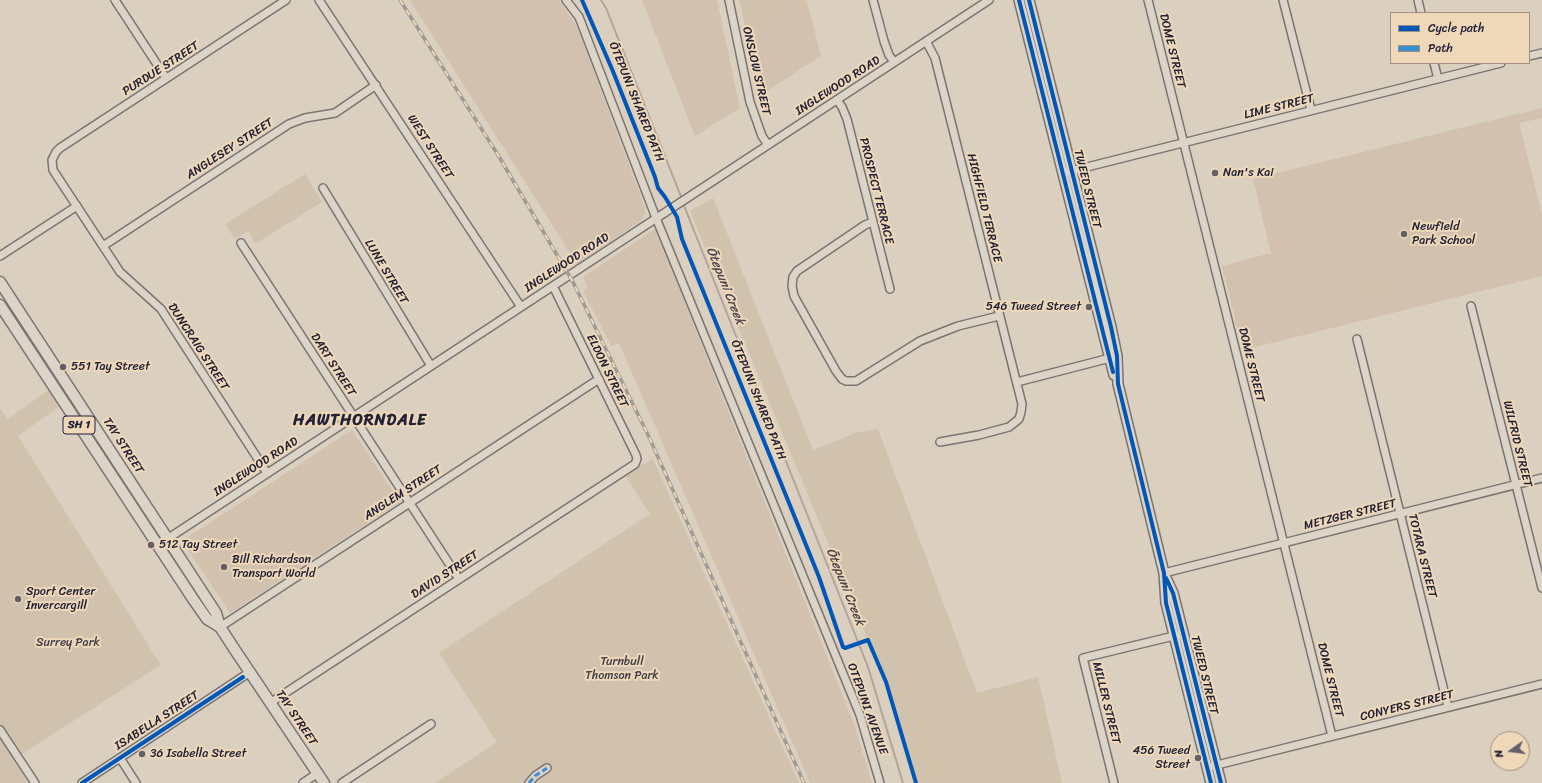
<!DOCTYPE html>
<meta charset="utf-8">
<style>
body{margin:0}
#map{position:relative;width:1542px;height:783px;overflow:hidden;background:#dbcfbf;font-family:Sriracha,sans-serif}
canvas{display:block}
.legend{position:absolute;left:1390px;top:12px;width:140px;height:52px;box-sizing:border-box;background:#efd8b8;border:1px solid #9d8f86;margin:0;padding:5px 7px;list-style:none;font-size:12px;color:#22223b}
.legend li{display:flex;align-items:center;gap:8px;height:20px}
.legend b{width:20px;border:1px solid #9d8f86}
.north{position:absolute;left:1490px;top:731px;width:40px;height:40px;box-sizing:border-box;background:#efd8b8;border:1px solid #9d8f86;border-radius:50%;rotate:256deg;font-size:11px;font-weight:700;line-height:16px;text-align:center;color:#22223b}
.north::after{content:'';display:block;margin:auto;width:14px;height:18px;background:#635f69;clip-path:polygon(50% 0,100% 100%,50% 72%,0 100%)}
</style>
<div id="map">
<canvas width="1542" height="783"></canvas>
<ul class="legend">
<li><b style="height:5px;background:#0057b8"></b>Cycle path</li>
<li><b style="height:5px;background:#398ed0"></b>Path</li>
</ul>
<div class="north">N</div>
</div>
<script>
const g = document.querySelector('canvas').getContext('2d');
g.lineJoin = 'round';
function fill(path, color) { g.fillStyle = color; g.fill(path, 'evenodd'); }
const poly = rows => new Path2D(rows.map(r => 'M' + r).join(''));
function strokePath(path, color, width, dash) { g.strokeStyle = color; g.lineWidth = width; g.lineCap = dash ? 'butt' : 'round'; g.setLineDash(dash || []); g.stroke(path); }
function drawText(font, color, halo, rows, align = 'center') {
  g.font = font + ' Sriracha,sans-serif'; g.lineWidth = 4; g.setLineDash([]); g.textBaseline = 'middle'; g.strokeStyle = halo; g.fillStyle = color; for (const [text, x, y, turn = 0] of rows) {
    g.save(); g.translate(x, y); g.rotate((+turn || 0) * Math.PI / 180); g.textAlign = isNaN(turn) ? turn : align; if (halo) g.strokeText(text, 0, 0); g.fillText(text, 0, 0); g.restore();
  }
}
const built = poly([
 [410,0,559,0,572,19,578,29,645,208,645,214,642,220,577,264],
 [642,0,717,0,740,108,695,136],
 [807,1,821,56,758,97,748,40],
 [1542,108,1542,118,1519,123,1542,214,1542,276,1243,350,1222,266,1271,253,1253,179],
 [655,229,854,724,872,783,810,783,619,343,611,346,583,291,588,288,583,277],
 [352,430,400,502,230,613,182,541]
]);
const green = poly([
 [739,0,807,0,807,1,748,40],
 [305,174,322,202,255,244,248,231,235,239,225,224],
 [713,198,813,450,855,433,878,429,977,693,1038,677,1062,783,917,783,884,678,690,211],
 [1365,205,1385,207,1382,236,1376,235],
 [1432,211,1436,227,1416,232,1412,216],
 [1370,240,1381,241,1379,259,1368,258],
 [1385,242,1396,243,1394,261,1383,260],
 [1371,260,1390,262,1389,273,1370,271],
 [1359,274,1405,281,1403,293,1357,304],
 [51,388,60,406,18,436,160,664,162,664,14,759,28,783,0,783,0,409,8,419],
 [653,459,799,783,435,783,497,742,439,653,650,514,624,474]
]);
const stream = poly([
 [601,0,606,8,682,199],
 [683,203,868,667,903,783]
]);
const minor = poly([
 [115,0,166,78],
 [319,0,521,307],
 [566,0,579,17,656,218,860,715,880,783],
 [729,0,750,102,762,136,768,145],
 [873,0,884,41,889,55,894,62],
 [1148,0,1332,736],
 [1283,0,1311,110],
 [1418,0,1421,13],
 [926,41,935,58,1022,404,1021,412,1019,419,1009,427,979,435,940,442],
 [1529,56,1542,53],
 [1434,63,1438,79],
 [837,100,842,107,847,119,890,289],
 [1067,172,1501,63],
 [323,188,431,366],
 [872,222,865,225,797,271,793,277,792,286,794,296,836,371,842,379,846,381,856,381,920,341,958,326,999,316],
 [241,243,459,579],
 [103,246,289,124,305,118,335,113,376,85],
 [0,256,77,206],
 [1471,306,1542,588],
 [1357,339,1448,707],
 [1017,382,1114,357],
 [267,473,161,309,120,272,53,170,52,160,56,152,60,148,286,0],
 [158,545,989,0],
 [1164,573,1542,478],
 [220,627,599,379],
 [270,703,635,464,637,459,636,455,553,286],
 [0,730,35,783],
 [120,758,136,783],
 [1213,766,1542,684],
 [82,783,250,672],
 [303,783,318,773],
 [342,783,431,724],
 [529,783,535,776,547,768],
 [1114,783,1083,658,1178,635]
]);
const major = poly([
 [1019,0,1114,375],
 [1029,0,1111,327,1117,356,1118,384,1164,573,1166,603,1211,783],
 [1166,578,1173,593,1221,783]
]);
const highway = poly([
 [0,282,216,613,220,627,235,650,324,783],
 [0,305,193,599,207,619,220,627]
]);
const rail = poly([
 [400,0,498,155,573,282,649,437,804,783]
]);
const quiet = poly([
 [529,783,535,776,547,768]
]);
const cycleway = poly([
 [582,0,612,69,655,177,658,188,665,197,677,217,682,239,819,577,843,647,845,648,868,640,886,682,916,783],
 [1019,0,1113,372],
 [1029,0,1111,327,1117,356,1118,384,1164,573,1166,603,1211,783],
 [1166,578,1173,593,1221,783],
 [82,783,243,677]
]);
const markers = [
 [1215,173,4,"#635f69"],
 [1404,234,4,"#635f69"],
 [1089,307,4,"#635f69"],
 [63,367,4,"#635f69"],
 [151,545,4,"#635f69"],
 [224,567,4,"#635f69"],
 [18,599,4,"#635f69"],
 [142,754,4,"#635f69"],
 [1198,758,4,"#635f69"]
];
const shields = [
 [79,425,32]
];
const shieldNames = [
 ["SH 1",79,425]
];
const streetNames = [
 ["DOME STREET",1172,51,76],
 ["PURDUE STREET",161,69,-33],
 ["ONSLOW STREET",756,71,77],
 ["INGLEWOOD ROAD",838,86,-33],
 ["ŌTEPUNI SHARED PATH",636,102,68],
 ["LIME STREET",1279,107,-14],
 ["WEST STREET",430,147,57],
 ["ANGLESEY STREET",230,149,-33],
 ["TWEED STREET",1087,189,76],
 ["PROSPECT TERRACE",876,191,76],
 ["HIGHFIELD TERRACE",984,208,76],
 ["INGLEWOOD ROAD",567,263,-33],
 ["LUNE STREET",386,272,59],
 ["DUNCRAIG STREET",198,347,57],
 ["DART STREET",333,365,57],
 ["DOME STREET",1251,365,76],
 ["ELDON STREET",607,371,64],
 ["ŌTEPUNI SHARED PATH",758,400,68],
 ["WILFRID STREET",1517,444,76],
 ["TAY STREET",123,446,57],
 ["INGLEWOOD ROAD",256,467,-33],
 ["ANGLEM STREET",403,493,-33],
 ["METZGER STREET",1350,515,-14],
 ["TOTARA STREET",1422,556,76],
 ["DAVID STREET",445,575,-33],
 ["TWEED STREET",1204,675,76],
 ["DOME STREET",1330,680,76],
 ["MILLER STREET",1106,703,76],
 ["CONYERS STREET",1407,706,-14],
 ["OTEPUNI AVENUE",867,709,70],
 ["TAY STREET",296,718,56],
 ["ISABELLA STREET",157,721,-33]
];
const poiNames = [
 ["Nan's Kai",1223,173],
 ["Newfield",1412,227],
 ["Park School",1412,241],
 ["546 Tweed Street",1081,307,"right"],
 ["551 Tay Street",71,367],
 ["512 Tay Street",159,545],
 ["Bill Richardson",232,560],
 ["Transport World",232,574],
 ["Sport Center",26,592],
 ["Invercargill",26,606],
 ["456 Tweed",1190,751,"right"],
 ["Street",1190,765,"right"],
 ["36 Isabella Street",150,754]
];
const parkNames = [
 ["Surrey Park",68,643],
 ["Turnbull",622,662],
 ["Thomson Park",622,676]
];
const waterNames = [
 ["Ōtepuni Creek",725,286,68],
 ["Ōtepuni Creek",845,587,68]
];
const districtNames = [
 ["HAWTHORNDALE",360,421]
];
fill(built, '#d2c1ae');
fill(green, '#d1c2ae');
strokePath(stream, '#b2a498', 2);
strokePath(minor, '#7a7472', 10);
strokePath(major, '#7a7472', 12);
strokePath(highway, '#7a7472', 13);
strokePath(minor, '#ddd4c8', 7);
strokePath(major, '#ddd4c8', 9);
strokePath(highway, '#ddd4c8', 10);
strokePath(rail, '#a09a94', 3.5);
strokePath(rail, '#efd8b8', 2, [6]);
strokePath(quiet, '#398ed0', 3, [6, 3]);
strokePath(cycleway, '#0057b8', 4);
for (const [x, y, r, color] of markers) { const dot = new Path2D(); dot.arc(x, y, r, 0, 2 * Math.PI); g.fillStyle = color; g.fill(dot); strokePath(dot, '#efd8b8', 1.5); }
for (const [x, y, w] of shields) { const box = new Path2D(); box.roundRect(x - w / 2, y - 9, w, 18, 3); g.fillStyle = '#efd8b8'; g.fill(box); strokePath(box, '#22223b', 1); }
drawText('bold 11px', '#22223b', null, shieldNames);
drawText('12px', '#22223b', '#efd8b8', streetNames);
drawText('12px', '#22223b', '#efd8b8', poiNames, 'left');
drawText('12px', '#43404f', '#efd8b8', parkNames);
drawText('italic 13px', '#484452', '#efd8b8', waterNames);
g.letterSpacing = '1px';
drawText('bold 16px', '#22223b', '#efd8b8', districtNames);
g.letterSpacing = '0px';
</script>
